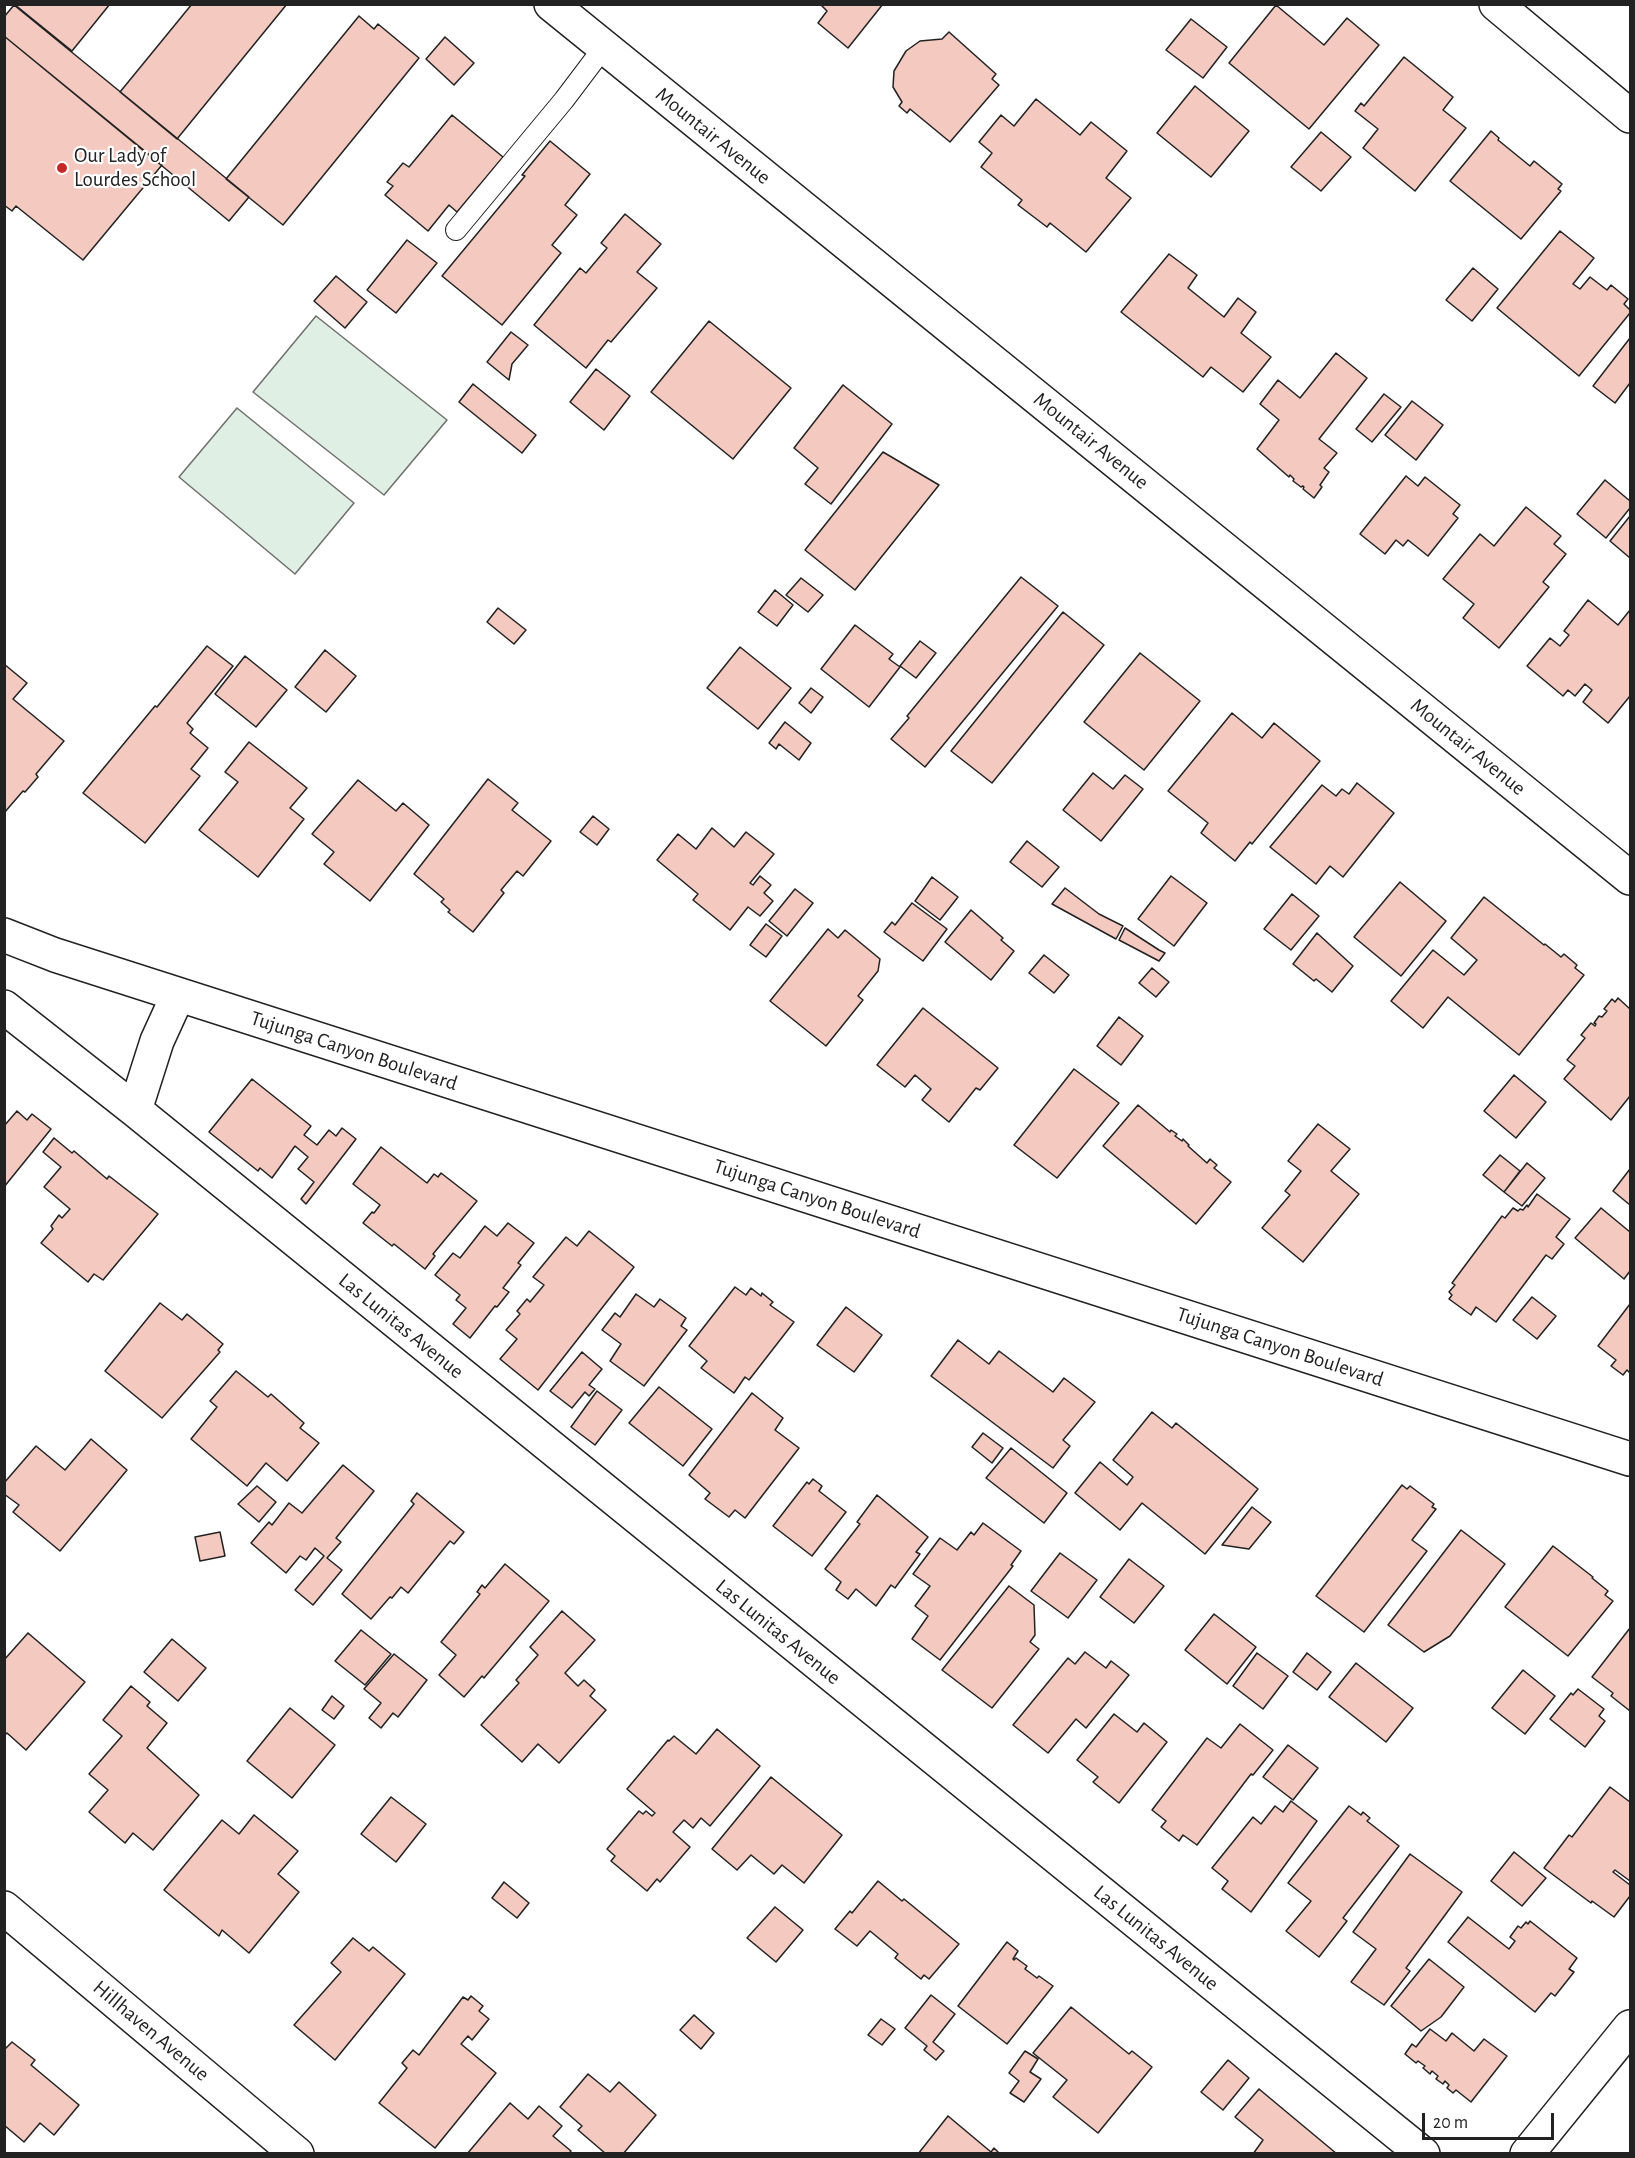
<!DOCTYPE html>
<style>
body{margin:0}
#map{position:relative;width:1635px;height:2158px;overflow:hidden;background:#fff;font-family:"Alegreya Sans",sans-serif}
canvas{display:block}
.frame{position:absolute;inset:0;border:6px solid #222;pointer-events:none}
.scale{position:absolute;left:1422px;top:2113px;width:132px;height:27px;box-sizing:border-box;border:3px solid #222;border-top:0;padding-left:8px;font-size:18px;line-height:21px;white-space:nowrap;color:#222;-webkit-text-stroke:4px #fff;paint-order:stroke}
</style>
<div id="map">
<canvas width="1635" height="2158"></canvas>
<div class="frame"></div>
<div class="scale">20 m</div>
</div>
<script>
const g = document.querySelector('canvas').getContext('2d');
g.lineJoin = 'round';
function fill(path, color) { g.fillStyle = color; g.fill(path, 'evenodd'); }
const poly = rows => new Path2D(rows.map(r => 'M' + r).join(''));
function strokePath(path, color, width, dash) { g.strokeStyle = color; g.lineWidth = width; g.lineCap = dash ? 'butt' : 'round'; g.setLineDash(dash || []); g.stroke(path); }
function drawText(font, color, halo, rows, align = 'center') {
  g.font = font + ' "Alegreya Sans",sans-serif'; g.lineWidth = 4.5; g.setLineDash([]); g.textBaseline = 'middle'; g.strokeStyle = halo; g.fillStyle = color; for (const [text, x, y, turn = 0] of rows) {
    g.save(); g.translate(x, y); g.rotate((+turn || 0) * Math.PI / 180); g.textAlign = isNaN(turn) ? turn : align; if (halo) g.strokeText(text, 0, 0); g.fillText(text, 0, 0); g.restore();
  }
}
const green = poly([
 [316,316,447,420,384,495,253,392,316,316],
 [237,408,354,503,295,574,179,477,237,408]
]);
const building = poly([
 [14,4,110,4,72,51,14,4],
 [192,4,287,4,177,139,120,92,192,4],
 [820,4,883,4,848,48,818,23,827,11,820,4],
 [14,5,249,197,229,221,4,36,4,17,14,5],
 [1276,5,1324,45,1347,18,1379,45,1309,129,1229,63,1276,5],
 [359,16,374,29,378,24,419,58,283,225,226,179,359,16],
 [1191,19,1227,47,1203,78,1166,50,1191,19],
 [949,32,996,74,992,79,999,85,950,142,910,109,907,113,899,106,902,102,893,87,894,71,906,51,920,41,942,39,949,32],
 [4,36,162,165,83,260,16,206,12,211,4,205,4,36],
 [445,37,474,63,454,85,426,59,445,37],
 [1404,57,1453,97,1443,110,1466,128,1415,191,1363,148,1378,129,1355,111,1361,103,1364,106,1404,57],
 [1195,86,1249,131,1211,177,1157,133,1195,86],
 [1036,99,1080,135,1091,122,1127,151,1106,178,1131,198,1086,252,1050,223,1047,227,1018,205,1022,200,981,167,992,153,979,142,1001,115,1014,126,1036,99],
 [452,115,503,157,457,212,449,205,428,231,385,195,393,186,387,182,403,163,409,167,452,115],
 [1491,131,1499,138,1498,140,1530,166,1534,161,1562,184,1558,189,1561,191,1521,239,1450,181,1491,131],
 [1321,132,1351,157,1321,191,1291,167,1321,132],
 [550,141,590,174,565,205,577,215,552,245,561,253,502,325,442,276,525,176,522,175,550,141],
 [625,214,661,244,637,272,657,288,611,342,608,340,586,368,534,325,580,268,586,273,607,248,601,243,625,214],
 [1560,231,1594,258,1573,284,1580,289,1590,277,1607,290,1611,285,1628,299,1624,304,1630,310,1630,313,1579,376,1497,308,1560,231],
 [407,240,437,263,396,313,367,290,407,240],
 [1169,254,1197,275,1188,288,1224,317,1238,298,1256,312,1241,333,1271,357,1243,392,1211,367,1203,377,1121,312,1169,254],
 [1473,268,1498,289,1472,321,1446,300,1473,268],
 [336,276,367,302,345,328,314,301,336,276],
 [709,321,791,388,733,459,651,392,709,321],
 [511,332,528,345,512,364,509,380,487,362,511,332],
 [1630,338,1630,383,1615,403,1593,386,1630,338],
 [1336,353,1367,378,1319,439,1337,453,1324,468,1329,472,1320,485,1322,487,1314,498,1303,489,1304,487,1303,486,1301,487,1293,481,1294,479,1290,475,1289,477,1257,449,1279,420,1260,404,1278,380,1300,398,1336,353],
 [596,369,630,396,604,430,570,402,596,369],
 [473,384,536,435,522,453,459,402,473,384],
 [843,385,892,424,831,504,805,484,818,468,794,448,843,385],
 [1384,394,1401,407,1372,442,1356,429,1384,394],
 [1412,401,1443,425,1416,460,1385,435,1412,401],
 [883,452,939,485,855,590,805,550,883,452],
 [1406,476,1418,486,1425,477,1460,505,1453,514,1458,518,1428,556,1408,540,1403,546,1396,540,1385,554,1360,534,1406,476],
 [1605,480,1630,501,1630,508,1606,538,1577,514,1605,480],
 [1526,507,1561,536,1554,544,1566,554,1543,582,1549,587,1499,648,1463,618,1474,604,1443,579,1480,534,1494,546,1526,507],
 [1630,516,1630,558,1610,541,1630,516],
 [1021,577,1058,606,925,767,891,739,909,718,907,716,1021,577],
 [801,578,823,595,808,612,786,595,801,578],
 [775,590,793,605,777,626,758,612,775,590],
 [1588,600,1618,625,1630,610,1630,696,1608,723,1583,702,1592,690,1585,684,1575,696,1568,690,1563,696,1527,666,1550,638,1560,646,1569,635,1564,631,1588,600],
 [498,608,526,630,514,644,487,622,498,608],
 [1063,612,1104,645,992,783,951,751,1063,612],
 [855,625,893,654,889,659,900,667,869,707,821,669,855,625],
 [920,641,936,653,916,678,900,666,920,641],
 [207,646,233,666,187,723,193,729,190,733,208,748,191,769,200,776,145,843,83,793,155,706,157,707,207,646],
 [740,647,791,688,758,729,707,688,740,647],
 [325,650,356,676,326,712,295,687,325,650],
 [1140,653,1200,701,1144,770,1084,722,1140,653],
 [245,656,287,690,256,727,215,694,245,656],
 [4,664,27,683,13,699,64,741,36,774,38,777,25,792,23,791,4,813,4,664],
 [811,688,823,697,811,713,799,703,811,688],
 [1232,713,1262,738,1274,723,1320,761,1252,844,1250,842,1235,861,1201,833,1208,823,1168,791,1232,713],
 [785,722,811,743,799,760,779,744,776,749,769,743,785,722],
 [249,742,307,788,290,808,304,819,258,877,199,830,238,782,225,772,249,742],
 [1093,773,1113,789,1125,775,1143,789,1101,841,1063,810,1093,773],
 [488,779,518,803,512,810,551,841,523,876,517,871,501,890,504,893,473,932,448,912,450,910,441,902,444,899,414,874,488,779],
 [358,780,396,811,403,803,429,825,370,901,324,864,334,852,312,834,358,780],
 [1357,783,1394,813,1343,877,1330,866,1316,884,1270,847,1322,785,1336,796,1342,789,1349,794,1357,783],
 [593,816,609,829,597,845,580,832,593,816],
 [712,828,734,847,746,832,774,854,750,883,753,885,760,876,771,885,764,893,773,901,760,916,748,907,730,930,693,900,698,894,657,860,678,834,696,849,712,828],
 [1027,841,1059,867,1042,887,1010,862,1027,841],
 [1171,876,1207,903,1174,946,1138,919,1171,876],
 [932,877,958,897,940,920,915,901,932,877],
 [1400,882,1446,921,1401,976,1354,937,1400,882],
 [1065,888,1099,914,1123,926,1116,939,1052,904,1065,888],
 [795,889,813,903,787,936,769,921,795,889],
 [1292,894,1319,916,1291,950,1264,929,1292,894],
 [1484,897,1544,945,1545,944,1561,957,1564,954,1577,965,1575,968,1584,975,1519,1055,1448,997,1423,1028,1391,1001,1433,950,1464,975,1477,960,1451,938,1484,897],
 [912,903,947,929,923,961,884,932,892,922,895,925,912,903],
 [971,910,1003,938,1001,940,1014,951,991,980,945,942,971,910],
 [766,924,782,936,766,957,750,945,766,924],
 [1125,928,1159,950,1165,953,1159,961,1119,940,1125,928],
 [828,929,838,938,845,930,880,959,878,971,858,996,863,1000,826,1046,770,1001,828,929],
 [1317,933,1353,966,1332,992,1316,979,1314,981,1293,964,1317,933],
 [1044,955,1069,975,1054,993,1029,973,1044,955],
 [1152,968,1169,982,1156,997,1139,983,1152,968],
 [1618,998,1630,1009,1630,1096,1611,1120,1564,1079,1575,1066,1567,1060,1585,1038,1581,1035,1591,1023,1595,1026,1596,1024,1594,1023,1599,1016,1602,1017,1607,1011,1604,1009,1612,999,1615,1002,1618,998],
 [923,1008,998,1068,980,1090,976,1088,949,1122,922,1100,931,1089,915,1075,905,1087,877,1065,923,1008],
 [1119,1017,1143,1036,1121,1065,1097,1046,1119,1017],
 [1074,1069,1119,1103,1057,1178,1014,1145,1074,1069],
 [1514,1075,1546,1102,1516,1138,1484,1111,1514,1075],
 [252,1079,311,1126,304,1135,317,1145,329,1130,336,1136,342,1128,356,1139,306,1204,301,1199,314,1182,298,1169,308,1157,295,1146,272,1178,260,1168,258,1171,209,1132,252,1079],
 [1138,1105,1170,1132,1171,1130,1177,1134,1175,1136,1182,1141,1183,1139,1189,1145,1188,1146,1207,1163,1210,1159,1217,1165,1214,1168,1231,1182,1196,1224,1103,1146,1138,1105],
 [17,1111,27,1120,32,1114,51,1129,4,1187,4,1126,17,1111],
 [1318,1124,1350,1149,1331,1171,1359,1194,1303,1262,1262,1228,1290,1195,1285,1191,1301,1171,1288,1161,1318,1124],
 [54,1138,72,1153,74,1151,107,1179,109,1176,158,1214,103,1280,94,1274,88,1282,41,1243,53,1229,51,1226,59,1215,62,1218,70,1209,44,1187,61,1167,43,1152,54,1138],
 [381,1147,427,1183,434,1174,438,1177,441,1173,477,1201,433,1254,435,1256,425,1269,394,1244,392,1246,363,1223,372,1212,374,1213,380,1205,353,1184,381,1147],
 [1500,1155,1520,1171,1504,1192,1483,1175,1500,1155],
 [1527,1163,1545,1178,1522,1206,1504,1192,1527,1163],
 [1630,1169,1630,1205,1613,1191,1630,1169],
 [1537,1194,1570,1219,1556,1237,1564,1244,1552,1259,1546,1255,1496,1322,1476,1307,1471,1315,1449,1299,1452,1295,1449,1292,1455,1285,1452,1283,1502,1216,1505,1218,1513,1208,1518,1211,1520,1209,1523,1210,1527,1205,1528,1207,1537,1194],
 [1601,1208,1630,1232,1630,1271,1624,1279,1575,1238,1601,1208],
 [508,1223,534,1243,518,1263,521,1265,503,1288,509,1292,497,1307,495,1306,470,1338,453,1324,466,1308,456,1300,460,1295,435,1275,453,1253,460,1258,485,1226,497,1236,508,1223],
 [589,1231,634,1267,538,1390,500,1359,517,1339,506,1330,520,1314,517,1311,527,1299,530,1302,544,1285,533,1277,566,1237,577,1246,589,1231],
 [735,1287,746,1295,751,1288,761,1296,762,1293,773,1302,770,1305,794,1322,749,1380,745,1377,734,1393,701,1368,707,1361,689,1346,735,1287],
 [636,1294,654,1307,660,1299,686,1318,681,1326,687,1330,644,1386,610,1361,621,1344,602,1330,615,1313,620,1317,636,1294],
 [1532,1297,1556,1316,1537,1339,1513,1320,1532,1297],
 [160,1303,182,1320,187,1314,223,1344,218,1350,220,1352,162,1418,105,1371,160,1303],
 [1630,1304,1630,1373,1627,1370,1623,1375,1611,1366,1616,1360,1598,1346,1630,1304],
 [846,1307,882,1335,854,1372,817,1345,846,1307],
 [958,1340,989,1364,999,1351,1053,1392,1064,1378,1095,1402,1063,1440,1070,1446,1053,1468,931,1376,958,1340],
 [582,1352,602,1369,589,1385,595,1389,589,1396,585,1392,572,1408,550,1391,582,1352],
 [236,1371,268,1397,271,1394,304,1423,300,1428,319,1443,287,1481,266,1463,247,1486,191,1439,217,1407,210,1401,236,1371],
 [659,1387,712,1429,683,1466,629,1423,659,1387],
 [597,1391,622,1410,595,1445,571,1427,597,1391],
 [752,1393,783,1418,775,1430,799,1448,745,1518,735,1510,729,1517,705,1499,710,1493,689,1475,752,1393],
 [1152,1412,1172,1428,1176,1423,1258,1489,1205,1554,1142,1503,1120,1530,1075,1493,1100,1462,1127,1485,1133,1477,1113,1460,1152,1412],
 [983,1433,1003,1448,992,1463,972,1447,983,1433],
 [91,1439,127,1470,60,1551,13,1512,19,1505,4,1494,4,1483,36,1446,65,1470,91,1439],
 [1011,1448,1067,1493,1044,1523,986,1478,1011,1448],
 [343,1465,374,1491,336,1538,341,1542,327,1558,342,1570,313,1605,295,1590,324,1556,315,1548,306,1560,300,1556,286,1573,251,1543,269,1522,272,1525,289,1503,302,1513,343,1465],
 [813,1479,822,1486,819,1491,846,1512,812,1556,773,1526,807,1482,809,1484,813,1479],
 [1402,1485,1407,1489,1410,1486,1434,1504,1432,1507,1436,1509,1412,1540,1427,1551,1364,1632,1316,1596,1402,1485],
 [257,1486,276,1502,259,1522,238,1504,257,1486],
 [417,1493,464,1532,454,1544,450,1541,408,1593,401,1587,392,1598,390,1597,371,1619,342,1594,414,1504,411,1501,417,1493],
 [877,1495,928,1537,916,1552,920,1554,895,1588,891,1585,876,1606,856,1589,848,1599,836,1590,841,1582,825,1569,860,1524,857,1522,877,1495],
 [1252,1507,1271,1522,1249,1549,1222,1545,1252,1507],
 [983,1523,1021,1551,1011,1565,1013,1566,940,1660,912,1639,928,1616,915,1606,930,1586,913,1574,940,1538,957,1550,971,1532,974,1535,983,1523],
 [1461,1530,1505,1564,1450,1636,1424,1652,1388,1625,1461,1530],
 [220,1532,225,1556,200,1561,195,1537,220,1532],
 [1553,1546,1593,1577,1592,1578,1608,1591,1605,1595,1613,1601,1568,1656,1505,1607,1553,1546],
 [1060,1553,1097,1580,1068,1618,1031,1591,1060,1553],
 [1129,1559,1164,1586,1134,1623,1100,1597,1129,1559],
 [505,1564,549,1601,484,1678,482,1676,464,1697,439,1675,456,1655,441,1642,480,1594,477,1592,482,1585,485,1588,505,1564],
 [1009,1586,1034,1605,1035,1635,1030,1642,1039,1649,992,1708,942,1670,1009,1586],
 [562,1611,595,1640,565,1673,578,1686,584,1680,595,1690,590,1696,606,1710,559,1763,538,1744,522,1762,481,1725,519,1683,516,1680,538,1655,530,1647,562,1611],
 [1214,1614,1256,1647,1227,1684,1185,1650,1214,1614],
 [1630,1628,1630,1711,1611,1696,1613,1693,1592,1677,1630,1628],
 [361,1630,391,1654,365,1685,335,1661,361,1630],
 [28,1633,85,1682,26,1750,7,1733,4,1736,4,1660,28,1633],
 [172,1639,206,1668,178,1701,144,1672,172,1639],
 [1085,1652,1106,1668,1111,1661,1129,1675,1086,1728,1076,1719,1048,1753,1013,1725,1068,1658,1075,1664,1085,1652],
 [1257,1653,1288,1676,1263,1709,1233,1686,1257,1653],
 [1307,1653,1331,1672,1317,1690,1293,1672,1307,1653],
 [394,1654,427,1680,398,1717,393,1713,381,1728,369,1718,381,1703,364,1689,394,1654],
 [1356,1663,1413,1708,1386,1742,1329,1697,1356,1663],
 [1523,1670,1555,1696,1525,1734,1492,1708,1523,1670],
 [131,1686,150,1702,147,1706,167,1723,147,1748,199,1795,153,1850,133,1833,125,1843,89,1812,108,1790,89,1774,122,1736,103,1720,131,1686],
 [1578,1689,1604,1709,1599,1716,1605,1721,1585,1747,1550,1719,1571,1693,1573,1695,1578,1689],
 [332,1696,344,1706,334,1719,322,1710,332,1696],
 [290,1708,335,1745,292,1798,247,1761,290,1708],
 [1114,1714,1137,1732,1144,1723,1167,1742,1119,1803,1093,1782,1098,1777,1077,1760,1114,1714],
 [1240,1724,1273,1750,1253,1775,1251,1774,1197,1845,1183,1835,1179,1841,1161,1827,1166,1821,1152,1810,1207,1738,1221,1748,1240,1724],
 [717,1729,760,1766,710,1826,701,1818,693,1828,684,1820,673,1832,690,1847,660,1882,657,1879,647,1891,611,1861,615,1856,607,1849,639,1811,643,1814,646,1811,652,1816,655,1813,627,1789,668,1740,669,1741,674,1736,696,1754,717,1729],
 [1288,1745,1318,1768,1293,1800,1263,1777,1288,1745],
 [771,1777,842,1835,804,1883,782,1865,774,1874,751,1855,737,1870,712,1849,771,1777],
 [1610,1787,1630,1802,1630,1881,1615,1870,1613,1872,1630,1885,1630,1896,1614,1917,1592,1901,1591,1903,1544,1868,1569,1835,1572,1837,1610,1787],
 [391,1797,426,1824,396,1862,361,1834,391,1797],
 [1291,1801,1317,1821,1251,1912,1222,1889,1228,1881,1212,1868,1253,1817,1261,1824,1275,1806,1283,1812,1291,1801],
 [1349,1806,1361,1815,1363,1812,1370,1818,1367,1821,1399,1846,1343,1918,1347,1921,1319,1957,1286,1931,1311,1901,1288,1883,1349,1806],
 [254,1815,298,1851,278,1874,299,1892,249,1953,222,1930,219,1936,164,1890,222,1820,239,1834,254,1815],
 [1514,1852,1546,1878,1522,1906,1491,1881,1514,1852],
 [1410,1854,1462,1892,1406,1968,1410,1971,1384,2005,1351,1982,1376,1949,1353,1932,1410,1854],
 [878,1881,902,1901,904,1899,959,1944,929,1979,924,1975,921,1979,895,1958,898,1954,870,1931,857,1946,835,1929,850,1911,852,1913,878,1881],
 [504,1882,529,1903,517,1918,492,1898,504,1882],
 [775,1907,803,1930,776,1962,747,1938,775,1907],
 [1468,1917,1509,1949,1515,1941,1510,1937,1518,1926,1521,1928,1526,1922,1528,1924,1530,1921,1577,1958,1569,1969,1574,1972,1555,1996,1551,1993,1535,2012,1448,1942,1468,1917],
 [353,1938,369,1951,373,1947,405,1974,335,2060,294,2025,341,1972,331,1963,353,1938],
 [1007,1942,1018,1951,1013,1959,1014,1960,1016,1958,1027,1966,1025,1969,1037,1978,1039,1976,1053,1986,1007,2044,958,2006,1007,1942],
 [1429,1959,1464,1987,1441,2017,1421,2031,1391,2006,1429,1959],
 [931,1995,955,2014,933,2042,944,2051,936,2060,924,2050,927,2046,905,2028,931,1995],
 [471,1996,483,2006,479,2011,489,2019,472,2040,468,2036,461,2044,496,2073,435,2148,379,2103,407,2068,402,2063,413,2050,419,2055,463,1997,468,2000,471,1996],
 [1071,2007,1129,2054,1132,2051,1152,2067,1098,2133,1053,2097,1067,2080,1033,2053,1071,2007],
 [694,2015,714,2033,701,2049,680,2030,694,2015],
 [881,2019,895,2029,882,2045,868,2035,881,2019],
 [1430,2029,1446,2041,1452,2033,1474,2051,1484,2039,1507,2056,1471,2102,1456,2090,1453,2093,1447,2088,1449,2085,1445,2081,1443,2084,1436,2079,1438,2076,1432,2071,1430,2074,1423,2068,1425,2066,1418,2061,1416,2063,1405,2054,1412,2044,1416,2047,1430,2029],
 [12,2042,35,2060,31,2065,79,2105,54,2135,40,2123,24,2142,4,2125,4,2050,12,2042],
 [1025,2051,1038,2059,1030,2072,1041,2079,1024,2102,1010,2093,1019,2081,1009,2073,1025,2051],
 [1228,2060,1249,2078,1223,2110,1201,2092,1228,2060],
 [588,2074,610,2092,619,2082,656,2115,623,2154,606,2154,578,2130,582,2126,560,2107,588,2074],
 [1259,2089,1337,2154,1253,2154,1263,2140,1235,2117,1259,2089],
 [510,2103,528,2119,539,2106,562,2126,553,2136,571,2151,568,2154,467,2154,510,2103],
 [948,2116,991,2152,994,2148,1000,2154,918,2154,948,2116]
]);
const service = poly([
 [456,230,564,100,604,47]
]);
const minor = poly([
 [551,4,1630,878],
 [1496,4,1630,116],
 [4,1007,135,1110,1423,2154],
 [135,1110,157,1041,178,995],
 [4,1908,297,2154]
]);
const tertiary = poly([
 [4,935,55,955,1630,1459],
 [1527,2154,1630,2027]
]);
const markers = [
 [62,168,6,"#c62828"]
];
const streetNames = [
 ["Mountair Avenue",713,136,39],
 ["Mountair Avenue",1091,441,39],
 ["Mountair Avenue",1468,747,39],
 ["Tujunga Canyon Boulevard",354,1051,18],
 ["Tujunga Canyon Boulevard",817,1199,18],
 ["Las Lunitas Avenue",401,1326,39],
 ["Tujunga Canyon Boulevard",1280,1347,18],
 ["Las Lunitas Avenue",778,1632,39],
 ["Las Lunitas Avenue",1156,1938,39],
 ["Hillhaven Avenue",151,2031,40]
];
const poiNames = [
 ["Our Lady of",74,156],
 ["Lourdes School",74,180]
];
fill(green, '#e0efe3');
strokePath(green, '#6f6f6f', 1.5);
fill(building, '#f3c9c0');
strokePath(building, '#222', 1.5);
strokePath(service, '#222', 22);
strokePath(minor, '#222', 36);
strokePath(tertiary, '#222', 36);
strokePath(service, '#fff', 20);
strokePath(minor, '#fff', 33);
strokePath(tertiary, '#fff', 33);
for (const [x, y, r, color] of markers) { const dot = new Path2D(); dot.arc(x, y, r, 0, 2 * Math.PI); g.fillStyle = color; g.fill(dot); strokePath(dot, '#fff', 2); }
drawText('21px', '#222', '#fff', streetNames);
drawText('21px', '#222', '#fff', poiNames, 'left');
</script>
